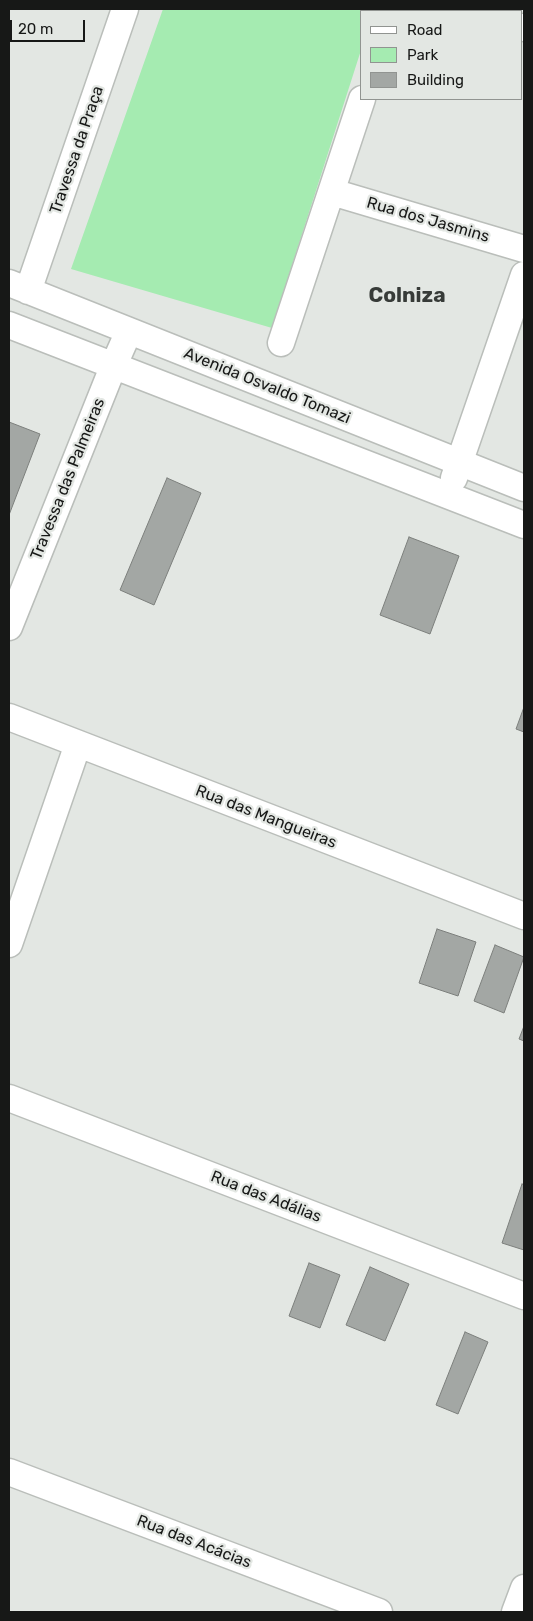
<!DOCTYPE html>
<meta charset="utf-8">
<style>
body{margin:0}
#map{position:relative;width:533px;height:1621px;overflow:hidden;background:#e3e7e3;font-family:Rubik,sans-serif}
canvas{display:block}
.frame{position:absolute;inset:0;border:10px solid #171817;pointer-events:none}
.legend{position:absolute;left:360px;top:10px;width:162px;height:90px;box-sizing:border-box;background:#e3e7e3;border:1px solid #919491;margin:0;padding:6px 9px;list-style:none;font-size:15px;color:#171817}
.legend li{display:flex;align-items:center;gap:10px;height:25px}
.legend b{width:25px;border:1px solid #919491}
.scale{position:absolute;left:10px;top:20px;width:75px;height:22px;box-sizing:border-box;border:2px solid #171817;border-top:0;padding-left:6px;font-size:15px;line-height:18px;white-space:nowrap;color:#171817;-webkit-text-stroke:4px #e3e7e3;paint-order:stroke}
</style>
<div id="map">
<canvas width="533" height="1621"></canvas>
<div class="frame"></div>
<ul class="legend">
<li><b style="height:6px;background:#fff"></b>Road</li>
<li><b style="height:14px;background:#a5ebb1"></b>Park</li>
<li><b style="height:14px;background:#a3a7a4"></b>Building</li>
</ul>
<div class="scale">20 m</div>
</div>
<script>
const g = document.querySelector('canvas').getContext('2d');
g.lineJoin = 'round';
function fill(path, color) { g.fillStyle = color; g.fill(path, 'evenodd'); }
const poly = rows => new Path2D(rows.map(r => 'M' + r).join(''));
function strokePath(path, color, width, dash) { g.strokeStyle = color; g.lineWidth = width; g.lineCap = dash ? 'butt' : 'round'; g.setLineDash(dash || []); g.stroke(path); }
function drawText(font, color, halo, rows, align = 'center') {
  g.font = font + ' Rubik,sans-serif'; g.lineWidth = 4.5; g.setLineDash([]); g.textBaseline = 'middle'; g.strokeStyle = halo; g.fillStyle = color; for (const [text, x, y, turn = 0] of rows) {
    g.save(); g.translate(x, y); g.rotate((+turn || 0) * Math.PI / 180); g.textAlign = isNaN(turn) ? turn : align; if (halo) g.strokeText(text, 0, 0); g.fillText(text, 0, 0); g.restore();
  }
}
const green = poly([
 [163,9,374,9,373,11,362,11,362,47,272,328,71,269]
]);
const building = poly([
 [9,422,40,434,9,515,9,422],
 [167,478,201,493,154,605,120,590,167,478],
 [409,537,459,556,430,634,380,615,409,537],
 [524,707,524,732,516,729,524,707],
 [437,929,476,942,458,996,419,983,437,929],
 [495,945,524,957,504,1013,474,1001,495,945],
 [524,1026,524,1041,519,1039,524,1026],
 [522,1184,524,1185,524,1250,502,1243,522,1184],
 [309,1263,340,1275,320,1328,289,1316,309,1263],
 [370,1267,409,1284,385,1341,346,1325,370,1267],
 [465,1332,488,1342,458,1414,436,1405,465,1332]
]);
const minor = poly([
 [461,9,469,11],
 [391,11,392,9],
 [522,27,524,28],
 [332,192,524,249],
 [9,283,524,488],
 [28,291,125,9],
 [9,325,524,525],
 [281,343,362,99],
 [454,478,524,275],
 [9,627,113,367,129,331],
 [9,717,524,916],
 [9,944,78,744],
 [9,1098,524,1296],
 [9,1472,379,1612],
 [515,1612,524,1588]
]);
const streetNames = [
 ["Travessa da Praça",77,150,-71],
 ["Rua dos Jasmins",428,220,16],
 ["Avenida Osvaldo Tomazi",267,386,22],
 ["Travessa das Palmeiras",68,479,-68],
 ["Rua das Mangueiras",266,817,21],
 ["Rua das Adálias",266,1197,21],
 ["Rua das Acácias",194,1542,21]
];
const districtNames = [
 ["Colniza",407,296]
];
fill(green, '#a5ebb1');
fill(building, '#a3a7a4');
strokePath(building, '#7c7f7c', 1);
strokePath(minor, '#babeba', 29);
strokePath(minor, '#fff', 26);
drawText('16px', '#171817', '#e3e7e3', streetNames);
drawText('bold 21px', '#373b38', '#e3e7e3', districtNames);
</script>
